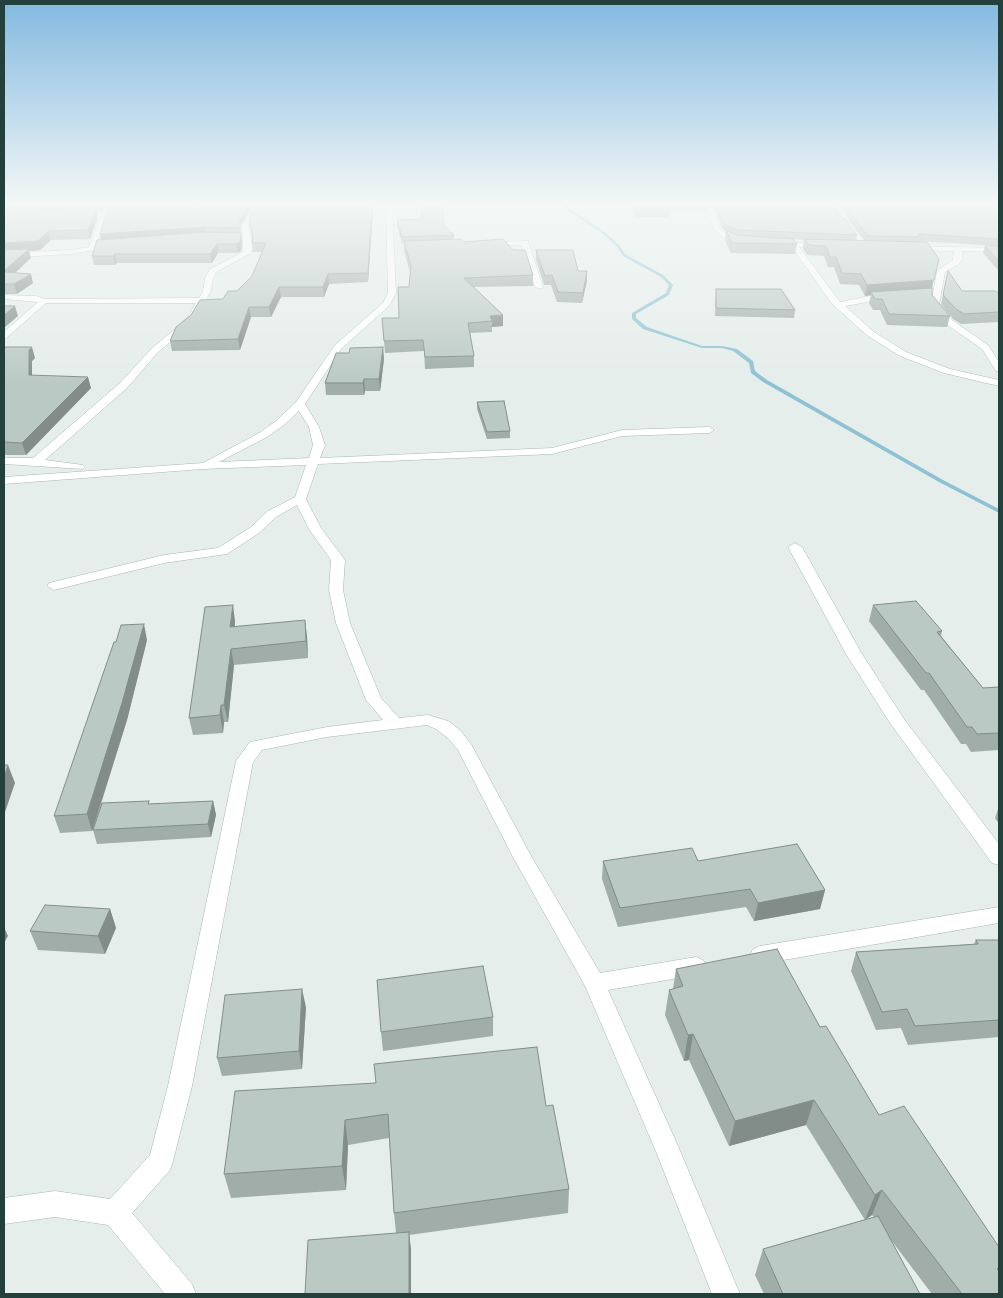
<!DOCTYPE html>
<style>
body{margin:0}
#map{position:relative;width:1003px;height:1298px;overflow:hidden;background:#e5eeeb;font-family:"Golos Text",sans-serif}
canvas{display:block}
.frame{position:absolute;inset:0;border:5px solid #23403c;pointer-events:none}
</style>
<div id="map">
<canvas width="1003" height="1298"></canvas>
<div class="frame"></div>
</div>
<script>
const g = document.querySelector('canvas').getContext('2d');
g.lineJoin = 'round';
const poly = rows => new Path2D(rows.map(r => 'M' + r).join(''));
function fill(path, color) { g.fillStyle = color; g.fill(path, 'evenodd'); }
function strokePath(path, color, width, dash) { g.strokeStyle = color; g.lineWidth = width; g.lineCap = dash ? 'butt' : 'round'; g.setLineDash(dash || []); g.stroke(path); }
const stream = poly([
 [563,202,566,202,569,208,605,232,619,245,625,254,663,275,673,285,669,295,636,314,636,318,647,327,702,346,722,346,737,349,753,361,755,371,767,380,943,480,999,509,999,513,939,482,763,382,751,373,749,363,733,351,722,348,702,348,643,329,632,319,632,313,666,293,669,285,661,277,623,256,617,247,603,234,567,210,563,202]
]);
const minor = poly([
 [386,202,392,202,396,293,389,306,341,349,305,404,319,427,325,445,320,458,552,448,622,430,709,427,714,430,709,433,622,436,552,454,318,464,306,499,321,528,345,560,343,590,350,623,381,698,399,718,428,715,448,721,460,730,471,744,530,854,600,973,696,957,703,960,707,966,703,972,696,975,608,990,678,1146,740,1294,712,1294,657,1154,585,986,513,857,458,750,448,738,436,729,427,725,327,737,262,750,253,762,192,1086,173,1161,170,1170,132,1213,192,1284,196,1294,165,1294,108,1225,55,1217,4,1224,4,1198,55,1191,110,1199,150,1155,168,1086,236,761,250,742,327,727,383,720,366,700,336,623,329,590,331,560,309,529,297,505,276,517,259,533,227,554,164,563,54,590,47,586,49,583,164,555,218,548,251,527,268,511,295,497,306,465,203,469,4,484,4,477,203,463,259,433,276,421,296,402,335,345,383,303,388,293,386,202],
 [299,411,309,427,313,445,309,458,219,462,267,437,284,425,299,411],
 [706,202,712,202,719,227,726,235,747,239,747,243,722,237,713,228,706,202],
 [833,202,839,202,846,220,850,223,868,247,867,249,861,249,846,225,841,222,833,202],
 [264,205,267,207,266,208,254,216,248,226,252,245,251,253,216,272,213,278,211,291,192,324,158,352,128,387,45,460,83,465,85,467,83,469,4,464,4,458,33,458,120,383,152,348,186,320,196,303,46,303,4,340,4,332,38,302,4,299,4,295,36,296,45,299,199,298,203,291,205,278,210,269,243,252,242,226,249,214,264,205],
 [125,206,128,208,127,209,111,212,107,216,97,243,116,242,119,242,119,246,96,247,96,250,70,254,4,258,4,254,70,250,89,247,100,217,78,217,75,215,76,214,102,213,107,209,125,206],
 [528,241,543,287,542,289,535,287,522,245,488,246,484,244,488,242,528,241],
 [774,242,827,244,827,248,824,248,799,247,840,302,870,296,890,294,894,296,890,298,845,306,874,332,906,352,950,369,999,380,999,386,944,373,900,356,868,336,832,304,792,247,774,246,774,242],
 [909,246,999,248,999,252,962,251,962,259,959,264,945,272,939,305,952,320,988,345,999,362,999,372,996,371,982,349,946,324,931,305,937,271,953,260,954,251,912,250,909,250,909,246],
 [795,543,802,547,862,654,904,719,999,844,999,865,992,863,890,723,846,654,788,547,795,543],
 [999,907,999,923,760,964,753,961,750,955,753,949,760,946,999,907]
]);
const wall = poly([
 [4,202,228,202,130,204,107,207,101,211,96,211,97,219,90,239,51,240,40,250,29,251,31,258,15,273,33,283,17,294,4,294],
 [372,202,373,210,368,282,329,284,324,297,281,297,271,317,251,317,240,350,172,351,170,341,223,299,237,291,252,276,262,252,253,252,252,243,252,238,249,218],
 [707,202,706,210,669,209,668,217,635,217,631,203],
 [713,202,835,202,839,215,857,235,856,241,865,241,848,219,840,202,950,202,999,206,999,270,998,270,983,253,985,246,999,246,920,241,920,242,939,259,932,288,932,295,950,316,947,327,887,325,880,310,873,310,869,303,871,295,865,296,859,285,840,284,834,267,828,267,824,256,807,255,803,249,804,240,793,239,797,244,795,254,731,253,725,240,726,232,721,226],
 [962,202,999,202,999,206,999,205],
 [251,210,240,225,242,242,241,251,238,253,218,253,212,263,117,263,115,265,94,265,92,256,101,240,100,234],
 [397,220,444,225,454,235,454,240,463,242,533,275,533,286,474,287,503,326,492,327,492,332,470,333,474,356,474,367,425,369,424,351,385,353,382,318,399,318,409,287,410,272,404,251,404,243,402,243,397,226],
 [536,250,578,271,587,271,587,280,582,303,557,302,551,285,544,285,536,260],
 [948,271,962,291,999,294,999,322,961,324,953,319,941,304],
 [716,289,795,310,794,318,715,316],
 [4,347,35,358,32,361,32,375,91,388,26,455,4,455],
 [383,347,384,359,380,391,365,391,364,395,326,395,325,383,349,353],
 [477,402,510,431,510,438,487,439,477,409],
 [873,605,942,631,941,636,983,688,999,687,999,750,971,752,966,744,961,744,924,690,921,690,869,621],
 [235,621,235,626,307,636,308,658,234,665,228,722,224,722,223,733,193,735,189,718],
 [147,640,127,720,93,830,150,804,213,801,216,815,211,837,97,844,93,830,92,831,60,833,54,816],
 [999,806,999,824,995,818],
 [603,861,698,861,825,890,820,909,754,921,746,907,618,927,602,879],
 [110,909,116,928,105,954,38,950,30,931],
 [976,940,999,940,999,1037,908,1045,901,1028,876,1030,851,971,856,952,974,944],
 [676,969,820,1027,999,1294,932,1294,888,1236,920,1294,764,1294,755,1275,763,1249,874,1217,872,1215,865,1220,806,1125,729,1146,689,1060,684,1061,665,1015,669,990,673,989],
 [306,1007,302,1069,222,1076,217,1058],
 [493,1017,493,1036,383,1051,381,1032],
 [235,1091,546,1106,569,1189,568,1213,409,1235,411,1250,411,1294,305,1294,396,1233,394,1213,389,1138,348,1145,346,1190,231,1198,224,1174]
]);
const shadedWall = poly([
 [130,202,130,204,107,207,101,211,100,203],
 [372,202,373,210,368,282,368,273],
 [250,204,251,210,240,225,242,242,241,251,238,253,236,244,241,234,240,219],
 [96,210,97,219,90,239,88,230],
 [205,227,206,233,101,241,100,234],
 [49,231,51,240,40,250,29,251,31,258,5,282,4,277,4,243],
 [217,244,218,253,212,263,210,254],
 [115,254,117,263,115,265,113,256],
 [939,259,931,290,871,292,871,295,865,296,867,285],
 [587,271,587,280,582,303,583,293],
 [31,274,33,283,17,294,14,284],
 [328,274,329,284,324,297,323,287],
 [279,287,281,297,271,317,269,307],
 [15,306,18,316,4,328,4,315],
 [249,307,251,317,240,350,238,339],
 [503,315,503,326,492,327,492,321,490,316],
 [32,347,35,358,32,361,32,386,29,375,29,350],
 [383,347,384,359,380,391,379,379],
 [88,377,91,388,26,455,22,443],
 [364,379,365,391,364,395,363,383],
 [233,605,235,621,233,643,230,627],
 [305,620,307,636,308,658,306,641],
 [144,624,147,640,127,720,92,831,87,814],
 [231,649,234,665,228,722,224,705],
 [221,705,224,722,223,733,220,715],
 [8,765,15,783,4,815,4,778],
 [213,801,216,815,211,837,208,824],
 [825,890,820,909,754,921,758,903],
 [110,909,116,928,105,954,98,936],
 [4,927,8,936,4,943],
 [302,989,306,1007,302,1069,299,1051],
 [693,1034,689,1060,684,1061,688,1035],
 [814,1100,806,1125,729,1146,735,1121],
 [345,1120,348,1145,346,1190,342,1166],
 [882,1190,872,1215,865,1220,875,1195],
 [409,1232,411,1250,411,1294,409,1294]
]);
const building = poly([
 [265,202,372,202,368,273,328,274,323,287,279,287,269,307,249,307,238,339,170,341,176,327,191,315,200,300,223,299,228,291,237,291,252,276,266,243,252,243,253,236,249,218,254,209,265,202],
 [421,202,442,202,444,225,454,235,402,237,397,220,422,219,421,202],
 [633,202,707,202,707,204,666,203,669,210,636,210,633,202],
 [716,202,835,202,839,215,846,220,857,235,738,230,728,227,721,220,716,202],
 [844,202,950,202,999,206,999,239,918,234,921,237,868,236,849,212,844,202],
 [250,204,240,219,240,228,205,227,100,234,107,211,111,208,250,204],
 [4,209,96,210,88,230,49,231,38,241,4,243,4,209],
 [726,230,737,235,793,239,797,244,732,243,726,230],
 [205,232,241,233,240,242,236,244,217,244,210,254,115,254,113,256,92,256,97,240,205,232],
 [461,239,463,242,503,239,513,250,525,250,533,275,464,278,503,315,490,316,492,321,468,323,474,356,425,357,423,340,384,341,382,318,399,318,398,287,409,287,411,266,404,241,461,239],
 [804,239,927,242,939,259,934,280,867,285,861,274,842,273,836,257,830,257,826,246,809,245,804,239],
 [985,246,999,246,999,261,985,246],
 [29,249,4,271,4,250,29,249],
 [536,250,573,250,578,271,587,271,583,293,558,292,552,275,545,276,536,250],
 [948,271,962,291,996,291,999,294,999,312,964,314,956,309,943,295,948,271],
 [4,272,31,274,14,284,4,284,4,272],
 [932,288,932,295,950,316,889,314,882,299,875,299,871,292,932,288],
 [716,289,781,289,795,310,716,308,716,289],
 [4,306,15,306,4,315,4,306],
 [4,347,32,347,29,350,29,375,88,377,22,443,4,442,4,347],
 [383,347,379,379,364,379,363,383,325,383,336,353,349,353,350,348,383,347],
 [504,401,510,431,487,432,477,402,504,401],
 [916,601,942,631,937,632,983,688,999,687,999,733,977,734,972,727,967,727,929,673,926,673,873,605,916,601],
 [233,605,230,627,305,620,306,641,231,649,224,705,221,705,220,715,189,718,205,607,233,605],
 [144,624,122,703,87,814,54,816,114,642,116,642,121,625,144,624],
 [4,765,8,765,4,778,4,765],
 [149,801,148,804,213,801,208,824,93,830,102,803,149,801],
 [797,844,825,890,758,903,750,889,620,908,603,861,692,848,698,861,797,844],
 [45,905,110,909,98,936,30,931,45,905],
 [976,940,999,940,999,1020,915,1026,907,1009,882,1012,856,952,978,944,976,940],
 [777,949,820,1027,826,1026,879,1115,904,1106,999,1247,999,1268,997,1269,999,1271,999,1294,962,1294,882,1190,875,1195,814,1100,735,1121,693,1034,688,1035,669,990,683,986,676,969,777,949],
 [483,966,493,1017,381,1032,377,980,483,966],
 [302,989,299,1051,217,1058,225,995,302,989],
 [537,1047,546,1106,553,1105,569,1189,394,1213,388,1114,345,1120,342,1166,224,1174,235,1091,376,1083,374,1064,537,1047],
 [878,1216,920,1294,783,1294,763,1249,878,1216],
 [409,1232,409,1294,305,1294,308,1240,409,1232]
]);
fill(stream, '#8dc1d3');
strokePath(minor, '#a7b6b3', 1);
fill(minor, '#fff');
fill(wall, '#a0ada9');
fill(shadedWall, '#828d89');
fill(building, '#bac9c4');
strokePath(building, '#828d89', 1);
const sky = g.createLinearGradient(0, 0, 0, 384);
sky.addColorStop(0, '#83b9e0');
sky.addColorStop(0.53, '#f3f7f6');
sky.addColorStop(1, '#f3f7f600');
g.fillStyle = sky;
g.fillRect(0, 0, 1003, 384);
</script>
